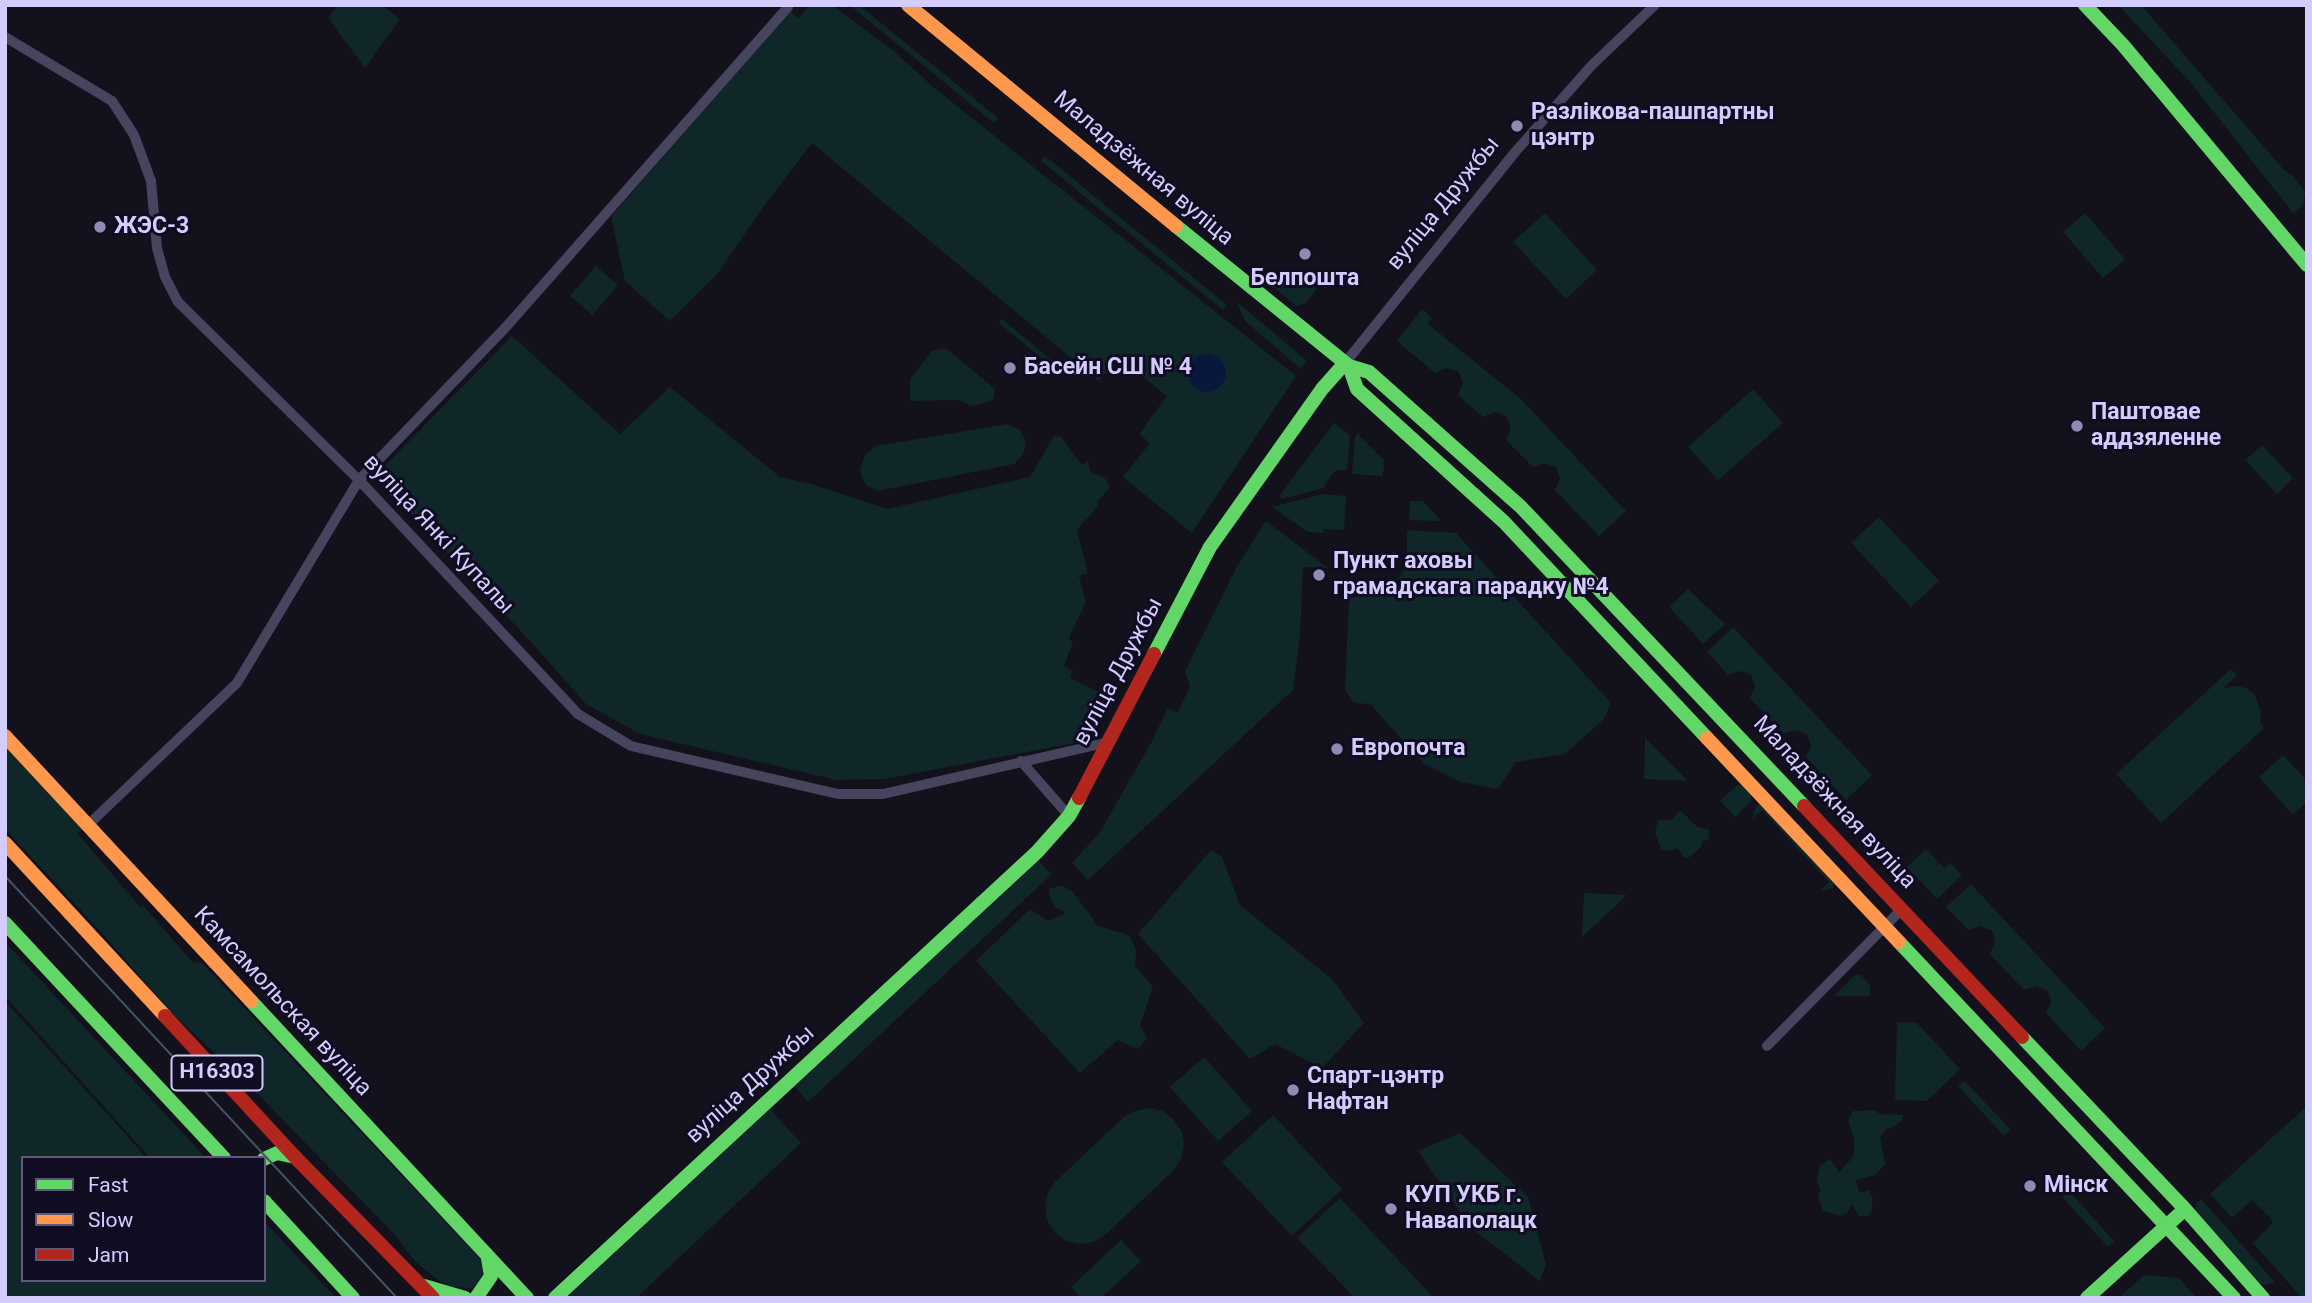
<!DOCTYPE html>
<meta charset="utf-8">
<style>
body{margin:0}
#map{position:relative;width:2312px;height:1303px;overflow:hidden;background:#13111c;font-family:Roboto,sans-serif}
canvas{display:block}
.frame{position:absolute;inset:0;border:7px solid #d4ccff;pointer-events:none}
.legend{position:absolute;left:21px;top:1156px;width:245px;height:126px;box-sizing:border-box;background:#100c21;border:2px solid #5e597a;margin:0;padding:9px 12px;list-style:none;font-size:21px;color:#d4ccff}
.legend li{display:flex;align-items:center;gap:14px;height:35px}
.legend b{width:35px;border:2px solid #5e597a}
</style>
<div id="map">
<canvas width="2312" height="1303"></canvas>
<div class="frame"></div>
<ul class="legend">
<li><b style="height:9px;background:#63d668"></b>Fast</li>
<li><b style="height:9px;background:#ff974d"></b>Slow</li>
<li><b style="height:9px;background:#b3261e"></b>Jam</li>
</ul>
</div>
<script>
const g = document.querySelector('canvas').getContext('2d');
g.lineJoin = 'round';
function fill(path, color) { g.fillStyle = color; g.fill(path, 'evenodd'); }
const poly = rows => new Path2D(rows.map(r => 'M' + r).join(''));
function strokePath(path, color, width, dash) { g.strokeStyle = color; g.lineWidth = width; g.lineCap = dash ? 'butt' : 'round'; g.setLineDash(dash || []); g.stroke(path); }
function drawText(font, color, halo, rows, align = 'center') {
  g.font = font + ' Roboto,sans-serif'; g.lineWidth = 6; g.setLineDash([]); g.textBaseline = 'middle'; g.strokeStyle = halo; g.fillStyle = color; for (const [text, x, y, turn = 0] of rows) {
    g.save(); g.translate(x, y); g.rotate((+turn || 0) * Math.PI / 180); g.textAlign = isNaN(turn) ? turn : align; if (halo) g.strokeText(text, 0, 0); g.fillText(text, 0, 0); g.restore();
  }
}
const green = poly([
 [338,5,382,5,400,19,365,68,328,18],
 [809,5,832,5,894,51,932,86,1296,376,1192,533,1123,477,1150,443,1139,434,1167,396,1119,357,1099,381,812,143,761,210,718,273,670,321,625,281,611,217,790,11,799,18],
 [854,5,859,5,998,118,994,123,852,7],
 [2118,5,2141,5,2284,170,2292,175,2306,193,2302,206,2293,213,2191,83],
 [1045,156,1227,305,1223,310,1041,161],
 [1545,213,1597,270,1566,299,1513,242],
 [2085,213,2125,259,2103,278,2063,232],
 [596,266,618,285,592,315,570,296],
 [1273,269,1289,283,1297,272,1317,289,1306,303,1296,306,1269,283,1269,273],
 [1236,301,1307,361,1301,369,1245,321],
 [1422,309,1432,318,1428,324,1521,399,1626,511,1599,536,1555,490,1560,479,1556,467,1544,463,1533,467,1506,440,1511,428,1507,417,1495,412,1483,417,1458,395,1463,383,1458,371,1445,368,1435,373,1397,341],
 [1002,319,1059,366,1056,370,999,323],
 [512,336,620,434,670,387,780,477,811,484,887,509,1030,477,1054,436,1061,437,1082,465,1088,462,1090,471,1106,479,1110,488,1097,501,1098,506,1077,530,1088,573,1079,576,1086,602,1069,638,1073,642,1064,666,1073,671,1070,678,1108,696,1080,742,884,779,836,780,640,734,586,704,533,644,375,476],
 [946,348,995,389,993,400,973,406,958,400,910,401,910,379,932,351],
 [1753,389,1783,423,1718,480,1688,447],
 [1334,423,1350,435,1347,470,1338,470,1331,475,1324,488,1282,499,1279,496],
 [1007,424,1020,430,1026,442,1023,455,1014,464,878,491,866,485,860,472,864,456,875,446],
 [1358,434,1384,460,1383,476,1352,474,1355,437],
 [2262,445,2293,478,2277,494,2245,460],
 [1323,494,1346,496,1344,530,1324,529,1323,533,1308,532,1272,507],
 [1410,501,1422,501,1440,519,1438,521,1409,520],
 [1879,517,1939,581,1911,607,1851,543],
 [1266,521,1328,568,1303,567,1300,635,1293,690,1088,880,1072,863,1100,832,1152,741,1168,708,1178,713,1190,686,1185,671,1236,568],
 [1407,530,1456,533,1611,703,1604,719,1565,754,1516,762,1498,789,1460,782,1424,764,1371,705,1353,702,1345,690,1349,598,1387,593,1407,567],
 [1688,589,1725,624,1703,644,1669,607],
 [1733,627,1872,775,1846,800,1806,757,1811,746,1807,734,1795,730,1784,734,1750,698,1755,687,1751,675,1740,671,1728,675,1707,652],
 [2231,669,2237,675,2224,688,2235,686,2247,688,2255,695,2261,712,2260,722,2264,728,2161,823,2116,774],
 [1645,738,1688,781,1644,779],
 [5,744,84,828,78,834,140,907,143,905,192,962,202,963,481,1260,484,1269,478,1283,472,1288,452,1287,438,1280,416,1262,394,1234,247,1083,170,1011,103,934,5,829],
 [2283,755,2307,781,2307,802,2293,815,2259,777],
 [1737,785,1745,785,1751,793,1751,801,1735,817,1720,801],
 [1759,804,1763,805,1834,881,1833,888,1820,891,1829,882,1762,810,1752,819,1756,806],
 [1680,810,1697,827,1709,829,1709,839,1702,842,1702,846,1690,857,1684,858,1678,848,1670,851,1661,849,1655,833,1658,820,1672,820],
 [1926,849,1944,868,1950,863,1962,875,1937,899,1907,867],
 [1211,850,1222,857,1240,905,1333,980,1364,1023,1322,1068,1275,1044,1250,1059,1138,934],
 [1038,861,1052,874,808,1102,794,1086,1034,862],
 [1971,884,2105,1028,2081,1051,2046,1013,2051,1001,2047,990,2036,986,2024,990,1990,954,1995,942,1992,931,1980,926,1968,930,1946,907],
 [1062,885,1073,892,1098,926,1129,935,1136,950,1135,966,1153,987,1140,1025,1147,1038,1138,1049,1118,1040,1080,1073,976,961,1030,909,1048,921,1066,913,1055,907,1050,897,1049,889],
 [1584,893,1627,895,1582,937],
 [5,942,206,1158,150,1158,5,996],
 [1855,975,1861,975,1870,985,1870,996,1834,996],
 [5,1001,147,1158,23,1158,23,1280,264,1280,264,1221,336,1298,5,1298],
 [1897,1022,1917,1023,1960,1069,1927,1101,1895,1100],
 [1204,1057,1252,1111,1218,1141,1170,1087],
 [1965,1081,2011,1130,2004,1136,1958,1086],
 [2307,1106,2307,1297,2301,1297,2253,1243,2273,1223,2271,1219,2252,1200,2232,1218,2210,1194],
 [1149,1108,1163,1111,1174,1120,1182,1132,1184,1145,1181,1159,1174,1170,1105,1235,1094,1242,1080,1244,1066,1241,1055,1232,1047,1220,1045,1207,1048,1193,1055,1182,1124,1117,1135,1111],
 [770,1109,801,1143,636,1298,566,1298],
 [1875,1110,1879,1114,1902,1115,1902,1121,1893,1127,1886,1129,1880,1137,1885,1164,1875,1175,1856,1180,1859,1193,1869,1190,1873,1198,1871,1212,1868,1216,1858,1216,1852,1204,1848,1212,1841,1216,1823,1211,1818,1197,1820,1191,1817,1180,1820,1165,1830,1159,1839,1172,1854,1156,1854,1139,1848,1120,1853,1111],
 [1273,1115,1342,1189,1292,1236,1222,1162],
 [1460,1133,1528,1197,1546,1264,1540,1281,1471,1228,1418,1151],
 [2069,1191,2114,1241,2108,1247,2062,1197],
 [1340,1198,1434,1298,1355,1298,1297,1238],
 [2201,1199,2275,1282,2267,1285,2259,1283,2195,1210,2196,1203],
 [1121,1240,1141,1261,1101,1298,1081,1298,1071,1287],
 [2144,1275,2179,1278,2197,1298,2119,1298]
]);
const water = poly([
 '1188 373a19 19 0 1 1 38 0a19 19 0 1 1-38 0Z'
]);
const street = poly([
 [5,37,112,101,134,135,151,181,157,248,165,277,178,302,359,480,578,714,631,746,838,794,883,794,1109,742],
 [1345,363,1516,151,1592,65,1655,5],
 [1021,761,1069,816],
 [88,825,237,683,359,480,506,327,788,7],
 [1767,1046,1902,909]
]);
const fast = poly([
 [2085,5,2123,45,2307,265],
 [1176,226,1349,366,1369,372,1521,507,1804,806],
 [1349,366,1357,389,1504,522,1707,738],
 [1154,654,1210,547,1322,389,1345,363],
 [5,923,224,1158],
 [1899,942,2234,1298],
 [251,1001,527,1298],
 [2022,1037,2185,1209,2263,1298],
 [264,1159,277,1153,295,1157],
 [264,1201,353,1298],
 [424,1286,465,1298],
 [476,1298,491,1276,488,1258],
 [555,1298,1037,852,1069,816,1079,798],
 [2087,1298,2185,1209]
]);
const slow = poly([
 [908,5,1176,226],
 [5,736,251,1001],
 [1707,738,1899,942],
 [5,843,165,1016]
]);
const jam = poly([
 [1079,798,1154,654],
 [1804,806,2022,1037],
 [165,1016,295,1157,433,1298]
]);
const tram = poly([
 [5,876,397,1298]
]);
const markers = [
 [1517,126,7,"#908bb0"],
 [100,227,7,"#908bb0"],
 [1305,254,7,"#908bb0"],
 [1010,368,7,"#908bb0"],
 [2077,426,7,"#908bb0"],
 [1319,575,7,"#908bb0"],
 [1337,749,7,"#908bb0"],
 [1293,1090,7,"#908bb0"],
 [2030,1186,7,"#908bb0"],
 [1391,1209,7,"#908bb0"]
];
const shields = [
 [217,1073,91]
];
const shieldNames = [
 ["Н16303",217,1073]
];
const poiNames = [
 ["Разлікова-пашпартны",1531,113],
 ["цэнтр",1531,139],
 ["ЖЭС-3",114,227],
 ["Белпошта",1305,279,"center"],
 ["Басейн СШ № 4",1024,368],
 ["Паштовае",2091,413],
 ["аддзяленне",2091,439],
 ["Пункт аховы",1333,562],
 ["грамадскага парадку №4",1333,588],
 ["Европочта",1351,749],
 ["Спарт-цэнтр",1307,1077],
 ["Нафтан",1307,1103],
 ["Мінск",2044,1186],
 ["КУП УКБ г.",1405,1196],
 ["Наваполацк",1405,1222]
];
const streetNames = [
 ["Маладзёжная вуліца",1143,169,40],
 ["вуліца Дружбы",1444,204,-51],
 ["вуліца Янкі Купалы",438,535,47],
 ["вуліца Дружбы",1119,672,-62],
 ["Маладзёжная вуліца",1834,803,47],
 ["Камсамольская вуліца",282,1002,47],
 ["вуліца Дружбы",751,1085,-42]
];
fill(green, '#0f2729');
fill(water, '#08183c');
strokePath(street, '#47455d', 10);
strokePath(fast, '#63d668', 14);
strokePath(slow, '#ff974d', 14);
strokePath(jam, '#b3261e', 14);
strokePath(tram, '#405367', 2);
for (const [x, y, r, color] of markers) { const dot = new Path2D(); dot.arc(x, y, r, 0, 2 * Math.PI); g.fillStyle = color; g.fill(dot); strokePath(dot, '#100c21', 2.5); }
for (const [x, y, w] of shields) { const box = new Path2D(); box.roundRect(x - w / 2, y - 17.5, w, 35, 5); g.fillStyle = '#100c21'; g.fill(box); strokePath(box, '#d4ccff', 2); }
drawText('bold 21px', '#d4ccff', null, shieldNames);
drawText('bold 23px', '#d4ccff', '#100c21', poiNames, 'left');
drawText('23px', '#d4ccff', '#100c21', streetNames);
</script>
